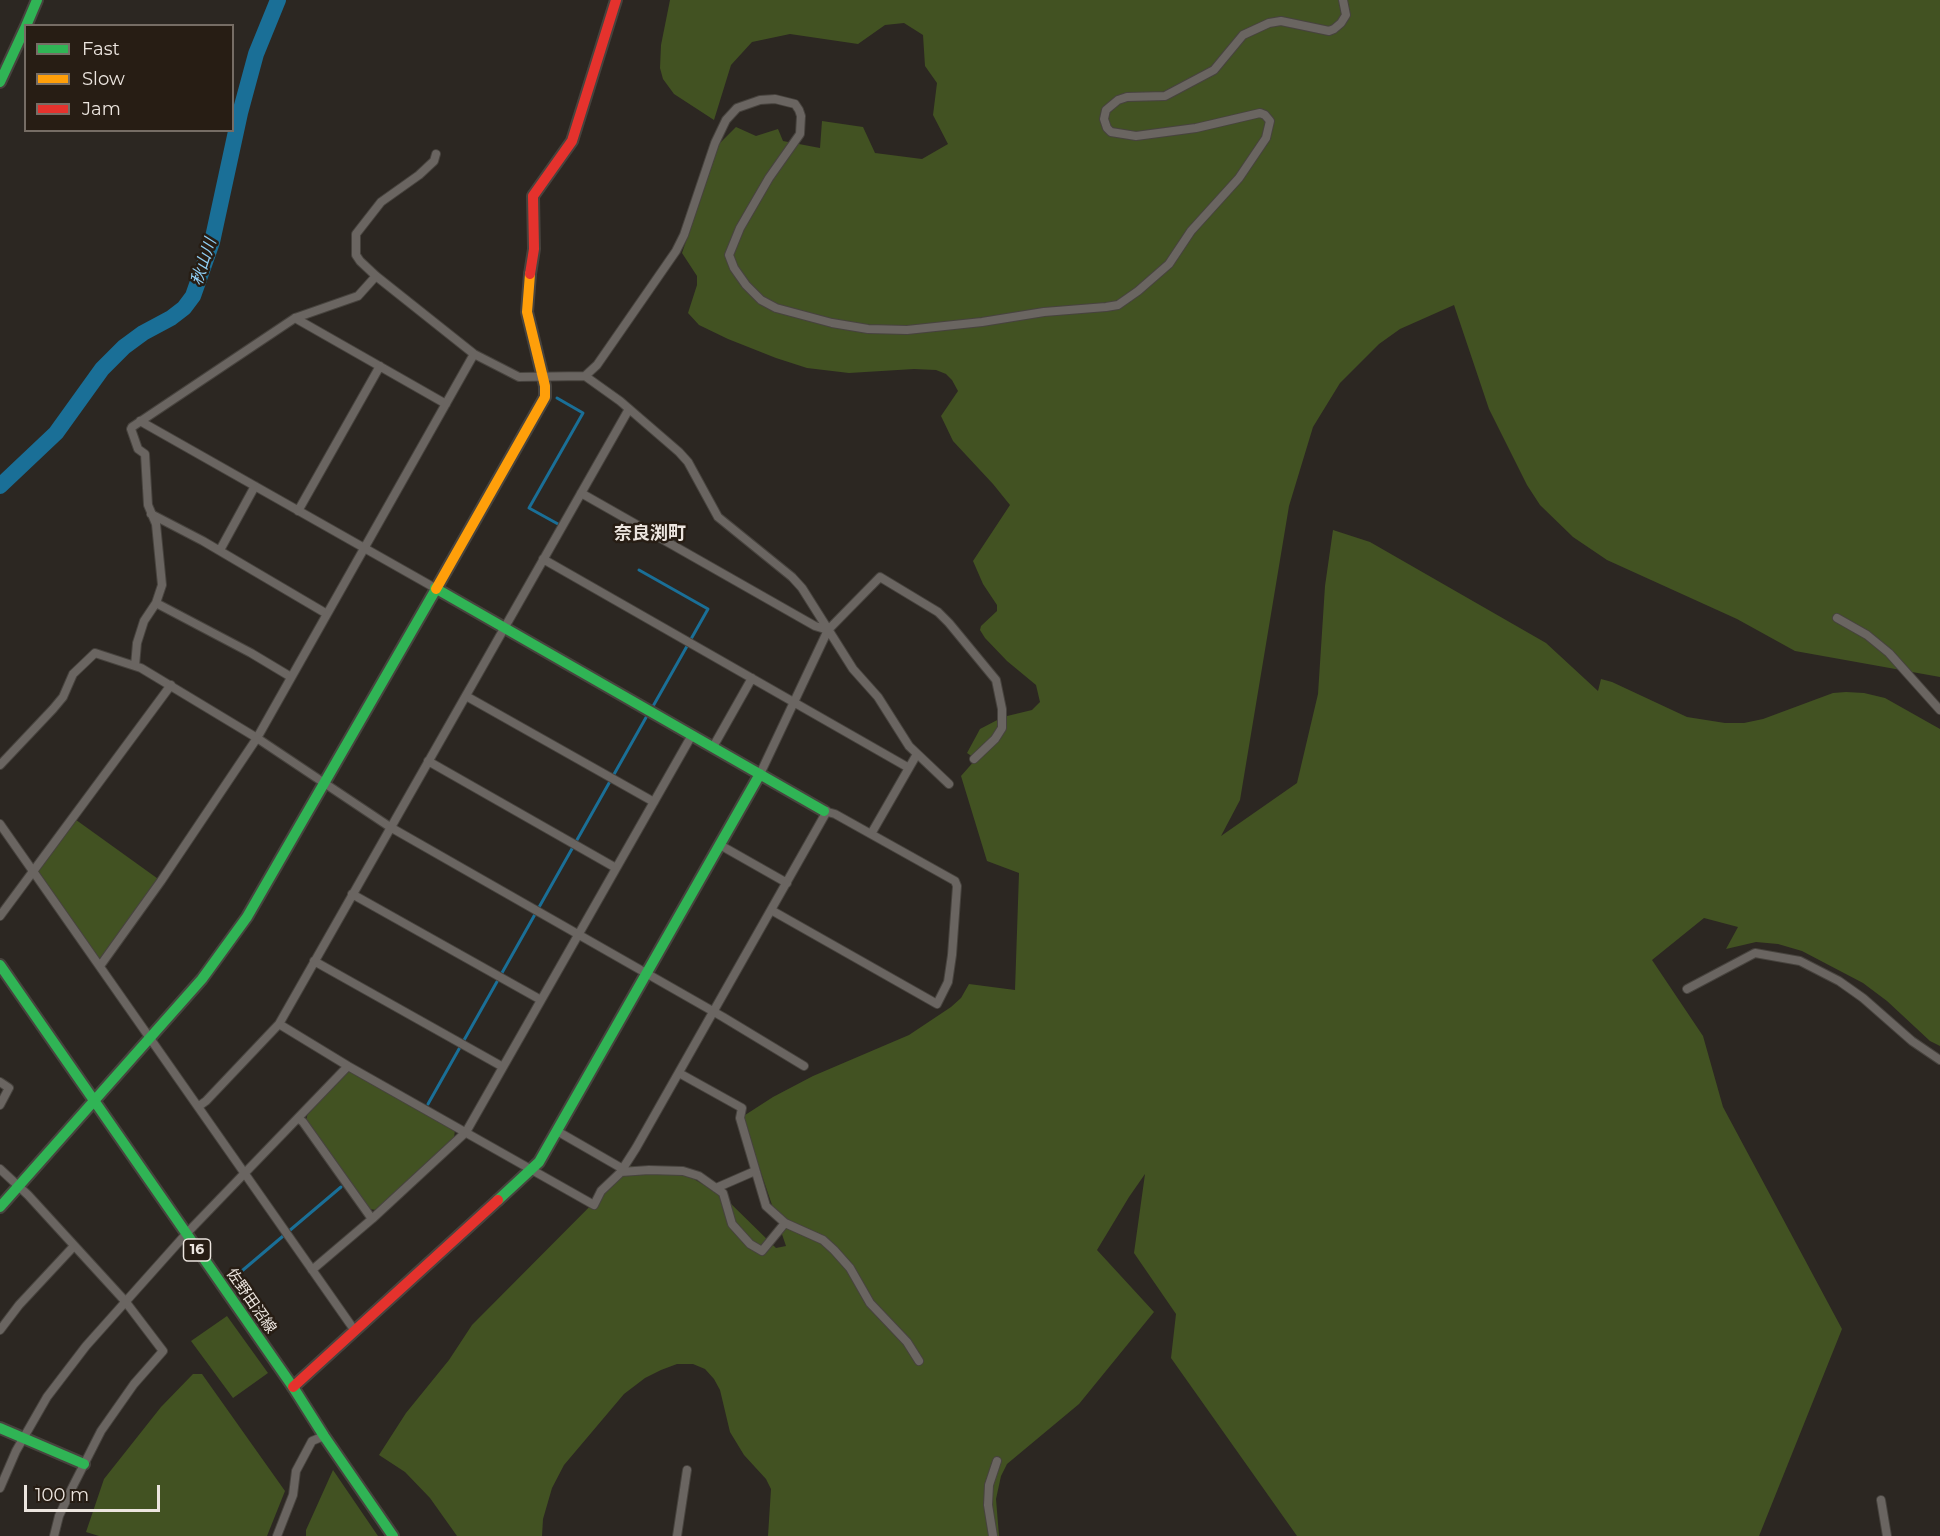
<!DOCTYPE html>
<meta charset="utf-8">
<style>
body{margin:0}
#map{position:relative;width:1940px;height:1536px;overflow:hidden;background:#2c2722;font-family:Montserrat,sans-serif}
canvas{display:block}
.legend{position:absolute;left:24px;top:24px;width:210px;height:108px;box-sizing:border-box;background:#271d14;border:2px solid #766d65;margin:0;padding:8px 10px;list-style:none;font-size:18px;color:#ece5df}
.legend li{display:flex;align-items:center;gap:12px;height:30px}
.legend b{width:30px;border:2px solid #766d65}
.scale{position:absolute;left:24px;top:1485px;width:136px;height:27px;box-sizing:border-box;border:3px solid #ece5df;border-top:0;padding-left:8px;font-size:18px;line-height:21px;white-space:nowrap;color:#ece5df;-webkit-text-stroke:4px #271d14;paint-order:stroke}
</style>
<div id="map">
<canvas width="1940" height="1536"></canvas>
<ul class="legend">
<li><b style="height:8px;background:#30b455"></b>Fast</li>
<li><b style="height:8px;background:#ff9f0a"></b>Slow</li>
<li><b style="height:8px;background:#e5322d"></b>Jam</li>
</ul>
<div class="scale">100 m</div>
</div>
<script>
const g = document.querySelector('canvas').getContext('2d');
g.lineJoin = 'round';
function fill(path, color) { g.fillStyle = color; g.fill(path, 'evenodd'); }
const poly = rows => new Path2D(rows.map(r => 'M' + r).join(''));
function strokePath(path, color, width, dash) { g.strokeStyle = color; g.lineWidth = width; g.lineCap = dash ? 'butt' : 'round'; g.setLineDash(dash || []); g.stroke(path); }
function drawText(font, color, halo, rows, align = 'center') {
  g.font = font + ' Montserrat,"Noto Sans JP",sans-serif'; g.lineWidth = 5; g.setLineDash([]); g.textBaseline = 'middle'; g.strokeStyle = halo; g.fillStyle = color; for (const [text, x, y, turn = 0] of rows) {
    g.save(); g.translate(x, y); g.rotate((+turn || 0) * Math.PI / 180); g.textAlign = isNaN(turn) ? turn : align; if (halo) g.strokeText(text, 0, 0); g.fillText(text, 0, 0); g.restore();
  }
}
const green = poly([
 [670,0,1940,0,1940,677,1795,651,1737,619,1607,560,1573,537,1540,505,1527,485,1489,409,1454,305,1400,329,1379,344,1340,383,1313,427,1289,506,1240,800,1221,836,1297,783,1318,694,1325,586,1333,530,1370,542,1546,643,1598,691,1601,679,1612,682,1687,717,1725,723,1744,723,1763,719,1833,693,1846,692,1864,693,1885,698,1940,729,1940,1046,1930,1041,1887,1001,1863,983,1802,951,1778,944,1756,942,1726,949,1738,927,1704,918,1652,960,1703,1036,1723,1107,1842,1329,1759,1536,1297,1536,1171,1358,1176,1314,1134,1253,1145,1174,1129,1197,1097,1250,1154,1312,1079,1404,1007,1464,1001,1476,996,1499,999,1536,768,1536,771,1489,766,1479,744,1455,730,1432,720,1390,714,1379,705,1369,693,1364,677,1364,661,1370,645,1378,624,1394,564,1465,552,1488,543,1519,542,1536,457,1536,430,1498,405,1472,379,1455,406,1413,449,1360,472,1325,630,1166,669,1171,694,1179,724,1197,776,1248,786,1246,742,1117,773,1097,813,1076,909,1035,951,1007,961,998,969,984,1015,990,1019,873,987,861,961,776,976,759,967,753,980,729,1003,717,1032,710,1040,702,1036,685,1007,661,985,638,980,630,981,626,997,611,997,605,983,584,973,561,1010,505,993,484,953,441,941,416,958,391,952,380,946,374,936,370,914,369,849,373,807,368,776,358,728,339,699,325,688,313,697,285,697,276,682,253,719,144,736,127,756,136,778,129,783,141,820,148,822,121,863,127,875,153,922,159,948,144,933,115,937,83,925,66,923,35,904,23,885,25,858,44,790,34,752,42,731,65,714,120,674,94,663,79,660,68,661,45],
 [72,817,161,881,100,966,33,871],
 [353,1071,455,1130,454,1138,376,1210,369,1209,306,1121,308,1112,344,1073],
 [227,1316,268,1373,233,1398,191,1341],
 [193,1374,202,1374,285,1491,267,1536,99,1536,86,1532,104,1479,161,1407],
 [333,1470,378,1536,306,1536,306,1530]
]);
const stream = poly([
 [557,398,583,413,529,508,558,524],
 [639,570,708,609,652,708],
 [428,1104,648,714],
 [230,1281,341,1187]
]);
const river = poly([
 [0,486,56,433,102,369,124,347,143,333,171,318,184,308,193,296,212,242,240,113,256,54,278,0]
]);
const street = poly([
 [436,154,434,161,419,175,381,202,356,234,356,255,360,261,376,276,474,354,519,377,585,376,620,401,679,452,688,462,718,517,792,577,802,588,853,669,878,697,909,746,949,784],
 [295,318,446,404],
 [585,376,597,365,676,251,684,235,715,143,726,120,737,108,760,100,775,99,795,104,799,110,801,116,800,134,769,178,740,228,729,255,734,268,746,285,761,300,776,308,832,323,868,329,907,330,982,322,1044,312,1106,307,1118,305,1138,291,1169,264,1191,231,1239,178,1266,138,1270,121,1265,115,1260,113,1196,128,1136,136,1111,132,1107,128,1104,119,1106,110,1118,100,1127,97,1165,96,1214,70,1243,35,1269,23,1281,21,1329,31,1334,29,1341,23,1346,15,1343,0],
 [140,421,435,588],
 [581,493,815,626,828,630],
 [298,511,380,366],
 [151,514,203,541,327,614],
 [220,550,255,486],
 [543,559,909,768],
 [156,603,251,653,291,677],
 [1837,618,1867,635,1889,653,1940,710],
 [135,666,137,643,144,621,156,603,162,585,156,524,148,505,145,454,138,449,131,429,132,427,295,318,358,296,376,276],
 [466,696,654,802],
 [713,747,752,678],
 [428,761,616,868],
 [0,765,53,709,63,697,73,674,95,653,141,668,257,738,390,827,723,1017,804,1066],
 [760,774,828,630,880,577,938,612,949,623,996,680,1002,709,1002,728,995,739,974,759],
 [0,824,355,1331],
 [871,834,917,754],
 [720,845,787,883],
 [352,894,541,1000],
 [771,910,937,1004,948,982,952,955,957,886,955,881,835,814,824,811],
 [0,916,171,685],
 [314,961,503,1067],
 [100,966,161,881,257,738,474,354],
 [1687,989,1755,953,1800,961,1839,981,1863,998,1912,1041,1940,1060],
 [279,1024,348,1066,594,1205,601,1191,620,1173,636,1148,827,811],
 [679,1073,742,1108,740,1118,766,1206,785,1223,823,1240,834,1250,850,1268,870,1303,907,1342,919,1361],
 [0,1082,9,1088,0,1105],
 [199,1106,206,1101,279,1024,629,409],
 [298,1118,303,1122,372,1219],
 [557,1131,623,1169],
 [0,1169,28,1195,125,1301,163,1351,134,1384,101,1431,72,1488,59,1516,54,1536],
 [621,1172,649,1170,683,1171,699,1176,723,1193,732,1224,750,1244,762,1251,785,1223],
 [716,1188,755,1171],
 [312,1270,372,1219,466,1132,692,735],
 [0,1330,19,1305,74,1246],
 [0,1488,16,1451,47,1397,86,1346,186,1234,348,1066],
 [1881,1500,1887,1536],
 [277,1536,293,1495,296,1471,312,1441,324,1436],
 [677,1536,687,1470],
 [993,1536,988,1505,989,1485,997,1461]
]);
const fast = poly([
 [26,26,37,0],
 [0,82,26,26],
 [435,588,824,811],
 [0,965,293,1387,324,1436,393,1536],
 [498,1200,539,1162,760,774],
 [0,1207,202,979,247,917,436,589],
 [0,1428,84,1464]
]);
const slow = poly([
 [436,589,545,397,545,386,527,312,530,274]
]);
const jam = poly([
 [530,274,534,249,533,196,572,141,616,0],
 [293,1387,498,1200]
]);
const shields = [
 [197,1250,27]
];
const shieldNames = [
 ["16",197,1250]
];
const streetNames = [
 ["佐野田沼線",251,1301,55]
];
const waterNames = [
 ["秋山川",204,262,-72]
];
const quarterNames = [
 ["奈良渕町",650,534]
];
fill(green, '#425222');
strokePath(stream, '#1a6f97', 3);
strokePath(river, '#1a6f97', 16);
strokePath(street, '#47433e', 10);
strokePath(fast, '#47433e', 14);
strokePath(slow, '#47433e', 14);
strokePath(jam, '#47433e', 14);
strokePath(street, '#6a6561', 8);
strokePath(fast, '#30b455', 10);
strokePath(slow, '#ff9f0a', 10);
strokePath(jam, '#e5322d', 10);
for (const [x, y, w] of shields) { const box = new Path2D(); box.roundRect(x - w / 2, y - 11, w, 22, 4.5); g.fillStyle = '#271d14'; g.fill(box); strokePath(box, '#ece5df', 1.5); }
drawText('bold 14px', '#ece5df', null, shieldNames);
drawText('15px', '#ece5df', '#271d14', streetNames);
drawText('italic 16px', '#90cef4', '#271d14', waterNames);
drawText('bold 18px', '#ece5df', '#271d14', quarterNames);
</script>
